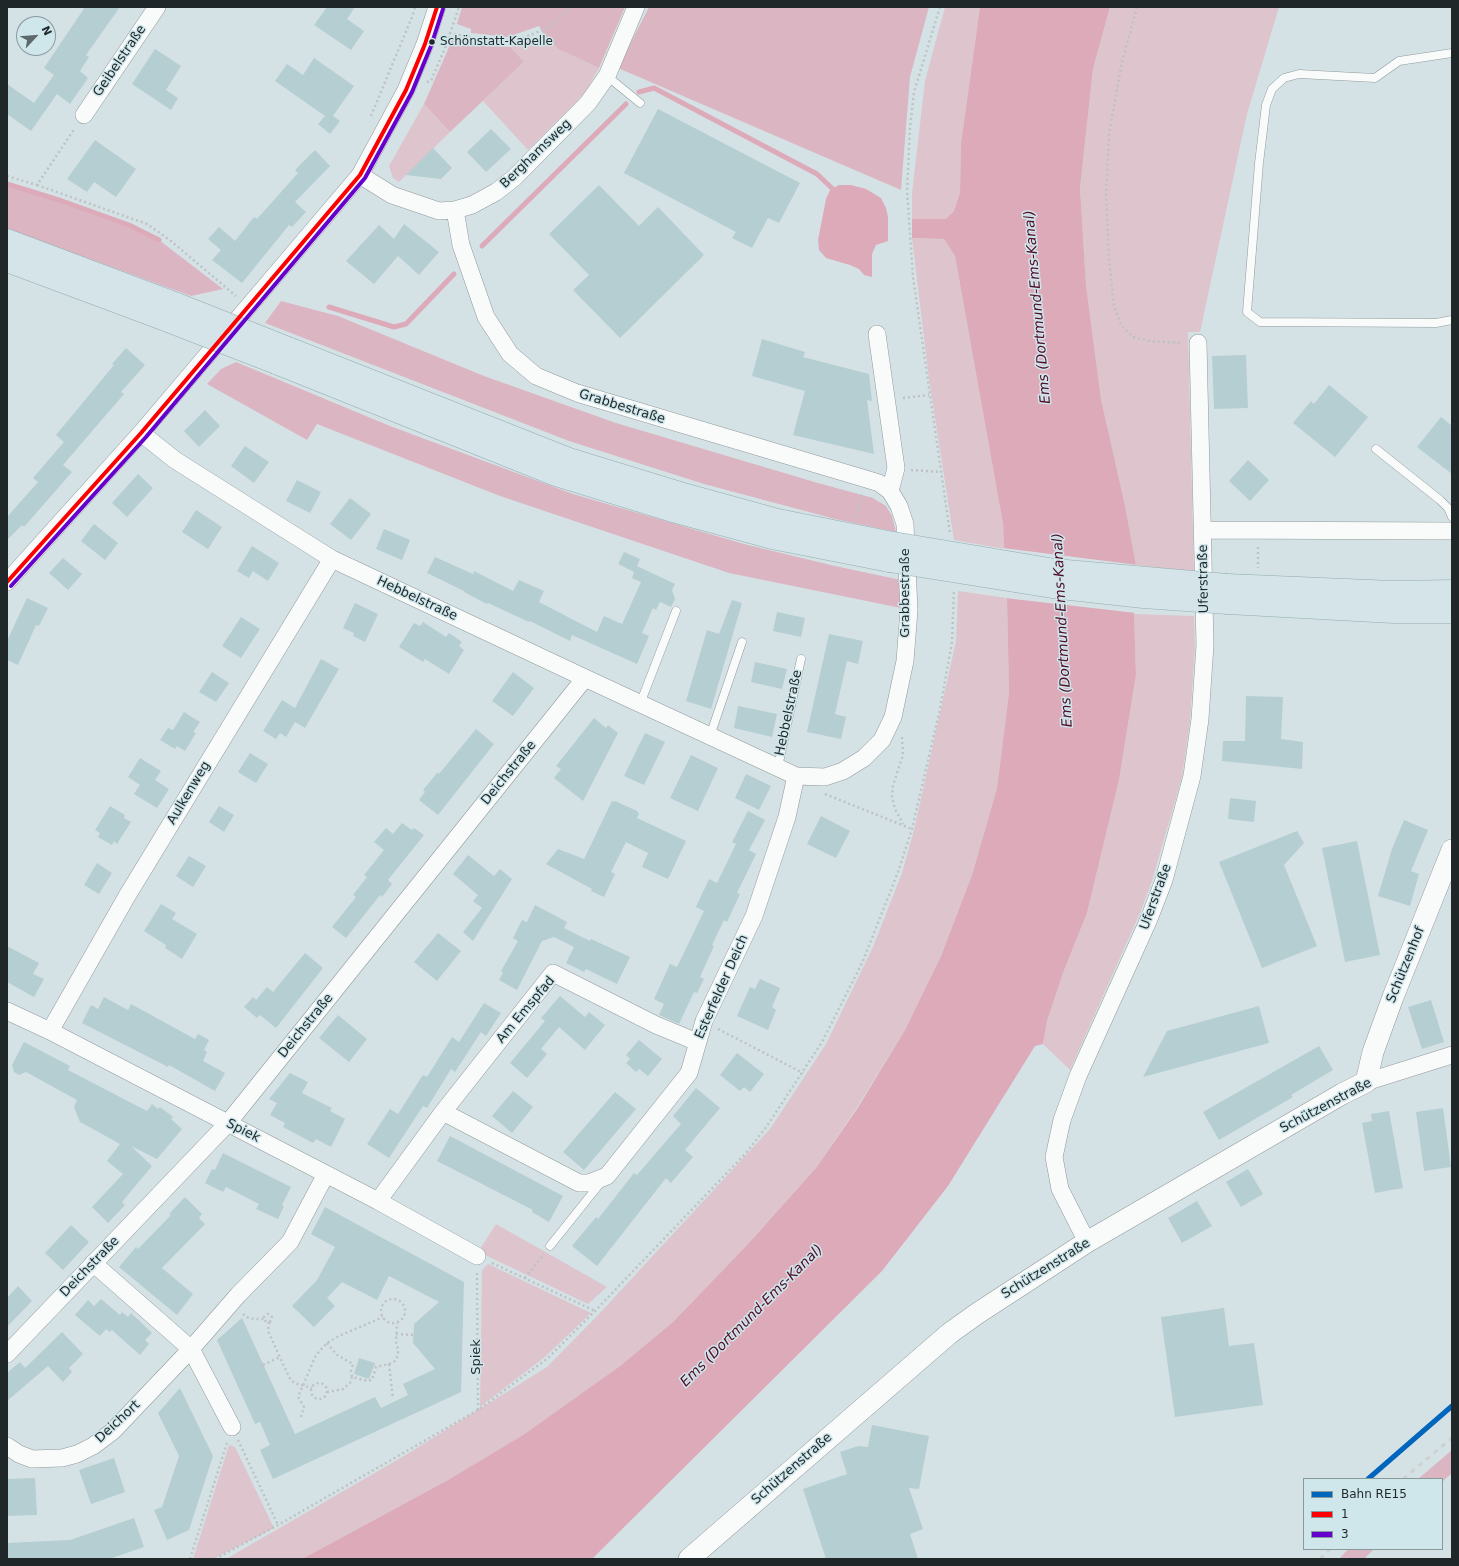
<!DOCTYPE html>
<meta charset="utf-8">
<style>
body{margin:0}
#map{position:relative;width:1459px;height:1566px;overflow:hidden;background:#d5e2e5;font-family:"DejaVu Sans",sans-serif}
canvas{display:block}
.frame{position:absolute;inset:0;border:8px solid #1f2729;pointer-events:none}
.legend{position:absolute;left:1303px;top:1478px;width:140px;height:72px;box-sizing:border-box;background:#cfe6eb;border:1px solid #899a9d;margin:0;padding:5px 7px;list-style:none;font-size:12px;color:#1f2729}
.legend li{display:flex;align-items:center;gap:8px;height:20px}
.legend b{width:20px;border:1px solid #899a9d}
.north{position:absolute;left:16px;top:16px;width:40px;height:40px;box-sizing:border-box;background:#cfe6eb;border:1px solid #899a9d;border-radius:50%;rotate:64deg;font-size:11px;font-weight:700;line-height:16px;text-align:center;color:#1f2729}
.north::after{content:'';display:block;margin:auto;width:14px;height:18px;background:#5f686b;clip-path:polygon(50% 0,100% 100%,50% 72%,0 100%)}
</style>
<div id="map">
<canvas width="1459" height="1566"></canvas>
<div class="frame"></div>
<ul class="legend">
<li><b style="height:5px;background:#0065bd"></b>Bahn RE15</li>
<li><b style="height:5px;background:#f00"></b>1</li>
<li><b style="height:5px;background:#60c"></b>3</li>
</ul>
<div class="north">N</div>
</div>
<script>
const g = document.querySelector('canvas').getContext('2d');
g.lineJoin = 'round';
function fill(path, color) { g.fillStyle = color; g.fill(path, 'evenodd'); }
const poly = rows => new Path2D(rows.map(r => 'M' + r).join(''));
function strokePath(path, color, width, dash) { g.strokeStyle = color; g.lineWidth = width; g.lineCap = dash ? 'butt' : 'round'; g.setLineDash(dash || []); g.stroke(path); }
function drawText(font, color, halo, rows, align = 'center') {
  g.font = font + ' "DejaVu Sans",sans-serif'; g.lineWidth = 3; g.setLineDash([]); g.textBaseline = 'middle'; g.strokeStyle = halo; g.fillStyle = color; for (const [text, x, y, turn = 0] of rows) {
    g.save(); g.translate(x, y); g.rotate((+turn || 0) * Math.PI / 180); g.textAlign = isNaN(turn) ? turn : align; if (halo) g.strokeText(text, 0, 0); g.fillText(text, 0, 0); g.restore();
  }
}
const green = poly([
 [945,7,980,7,961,143,960,192,954,211,946,220,912,219,912,193,925,81],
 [1110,7,1279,7,1247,114,1200,332,1188,332,1194,572,1136,565,1125,506,1101,399,1086,285,1080,188,1093,69],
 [544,35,558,49,599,68,587,89,578,100,528,150,483,101,524,62,511,47],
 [424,104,450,132,399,182,393,178,389,166],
 [912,238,944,239,955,256,1003,524,1005,549,954,540,929,379],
 [958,591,1007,598,1009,693,997,788,972,875,941,956,905,1030,856,1109,816,1168,748,1244,673,1322,620,1366,523,1435,448,1480,302,1559,226,1559,404,1456,547,1367,599,1314,770,1129,826,1044,873,947,902,873,914,830,956,641],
 [1134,614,1194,616,1195,647,1190,721,1182,777,1152,881,1140,913,1070,1070,1043,1044,1047,1021,1063,973,1087,913,1119,780,1136,675],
 [496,1224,607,1287,588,1304,483,1254,480,1249],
 [488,1264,591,1313,546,1356,480,1407,482,1270],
 [229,1445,235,1447,274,1528,213,1559,193,1559]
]);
const forest = poly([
 [462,7,625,7,599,68,558,49,544,35,539,26,508,37,471,33,471,29,457,24],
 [649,7,929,7,910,77,901,190,618,68],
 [453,38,492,46,511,47,524,62,450,132,424,104],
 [7,184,62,201,129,225,159,240,223,289,191,296,7,229],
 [281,301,338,316,484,376,616,423,818,483,873,498,886,506,892,516,896,532,835,519,704,484,569,441,265,323],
 [236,362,390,426,573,494,744,544,835,566,901,580,901,608,729,573,500,496,317,424,307,440,207,384,221,369],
 [1452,1450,1452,1473,1442,1482,1442,1479,1418,1479],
 [1348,1549,1374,1549,1364,1559,1339,1559]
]);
const water = poly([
 [980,7,1110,7,1093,69,1080,188,1086,285,1101,399,1125,506,1136,565,1134,614,1136,675,1119,780,1087,913,1063,973,1047,1021,1043,1044,1035,1046,948,1186,882,1271,592,1559,302,1559,448,1480,523,1435,620,1366,673,1322,748,1244,816,1168,857,1109,905,1030,941,956,972,875,997,788,1009,693,1007,598,1003,524,955,256,944,239,912,238,912,219,946,219,954,211,960,192,961,143],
 [839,185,851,185,866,189,881,198,886,208,888,217,888,241,876,245,872,254,872,277,864,275,859,269,850,265,826,258,819,250,818,240,826,199,830,190]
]);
const pier = poly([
 [1003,548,1138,565,1136,613,1005,598]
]);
const stream = poly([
 [639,92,654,88,817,174,837,193],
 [7,184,62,201,129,225,159,240],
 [482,246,626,104],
 [329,307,394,327,406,324,454,274]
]);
const building = poly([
 [85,7,120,7,86,55,89,57,80,71,88,78,70,104,57,94,31,131,7,114,7,84,34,103,54,75,44,68],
 [327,7,355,7,347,19,364,31,351,50,314,25],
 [155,49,181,66,166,90,178,98,171,110,132,84],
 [314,58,354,86,333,116,340,121,330,134,318,124,325,116,275,81,287,64,303,75],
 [658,109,800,183,779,223,768,218,752,248,732,238,736,232,624,173],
 [491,129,511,149,486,172,467,152],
 [95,140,136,169,116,197,94,182,87,192,67,179],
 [433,148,452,168,441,179,406,175],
 [315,150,330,166,295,202,306,212,292,227,289,225,242,283,212,260,221,250,208,239,219,227,235,241,254,217,257,219,298,173,295,170],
 [599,185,639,226,658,207,704,255,620,338,573,290,589,275,549,234],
 [404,224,439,252,419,275,398,256,374,284,346,261,379,225,394,239],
 [762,339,805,352,803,357,869,374,872,401,867,400,874,454,793,435,805,391,752,376],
 [126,348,145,365,121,392,124,394,63,465,72,472,24,527,22,525,7,540,7,517,38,482,33,478,64,442,56,435,114,365,112,364],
 [1246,355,1248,408,1214,409,1212,356],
 [1329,385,1368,417,1335,457,1293,423,1311,401,1314,404],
 [205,410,220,426,199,447,184,431],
 [1441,417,1452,426,1452,474,1417,447],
 [245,446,269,462,254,483,231,466],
 [1248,460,1269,480,1250,501,1229,481],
 [138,474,153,488,127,517,112,503],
 [297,480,321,492,310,513,286,501],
 [350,498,371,514,351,540,330,524],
 [196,510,222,527,208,549,182,532],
 [94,524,118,543,105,560,81,541],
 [384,529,410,540,402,560,376,549],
 [252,546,279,563,268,581,253,571,249,578,237,571],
 [624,552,640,559,637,566,675,584,672,590,675,599,671,607,660,602,656,610,653,608,642,633,649,636,637,664,572,635,570,641,530,621,529,622,488,603,487,604,464,592,464,591,427,573,435,557,473,574,474,571,513,591,519,580,544,591,539,602,597,632,604,616,622,624,641,582,632,578,634,572,618,564],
 [63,558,82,574,68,590,49,573],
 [27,598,48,608,39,626,36,625,18,665,7,660,7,641],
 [732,600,742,603,711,709,686,701,707,630,719,634],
 [355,603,378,614,365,642,353,636,354,633,343,628],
 [777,612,805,618,801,637,773,631],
 [241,617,260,629,241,658,222,646],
 [423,622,446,637,449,633,462,642,459,646,464,650,449,674,425,659,423,662,399,647,414,623,420,626],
 [829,634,863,641,858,664,847,661,835,714,846,717,841,739,807,732],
 [321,659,339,669,305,728,295,722,286,737,280,733,276,739,263,731,282,700,295,708],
 [755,662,787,669,782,689,751,682],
 [212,672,229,683,216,702,199,692],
 [513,672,534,688,513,716,492,701],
 [1246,696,1283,697,1281,739,1303,742,1302,769,1222,761,1223,741,1245,741],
 [738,706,777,714,772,737,734,728],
 [184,712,200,722,193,732,196,733,185,751,177,746,175,749,160,740,168,728,173,730],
 [594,718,606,728,608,725,618,733,583,801,554,778,561,769,556,766],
 [476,729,494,744,438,815,419,800,425,792,423,790,438,772,439,774],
 [645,733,665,742,644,785,624,776],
 [250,753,268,764,256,783,238,772],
 [691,755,718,768,698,811,670,798],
 [140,758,161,771,155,780,169,789,157,808,134,794,140,785,128,777],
 [746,774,771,786,759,810,735,798],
 [1230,798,1256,801,1254,822,1228,819],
 [612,801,615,802,615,801,637,811,639,814,637,818,686,841,668,879,642,867,648,853,626,842,611,872,615,874,604,897,591,891,592,889,546,864,558,849,584,859],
 [110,806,125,815,124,818,131,822,117,844,114,841,112,845,98,837,100,833,95,830],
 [219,806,234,815,224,832,209,822],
 [748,811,765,820,749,850,756,854,737,893,740,894,727,922,724,920,712,945,714,946,700,977,704,979,697,993,694,992,679,1024,659,1015,664,1004,654,999,670,964,677,967,704,911,696,907,709,879,717,883,736,844,732,842],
 [821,816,850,831,836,858,807,844],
 [1404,820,1428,830,1411,871,1419,874,1410,906,1378,896,1392,849],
 [402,823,412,830,414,828,424,835,388,880,392,884,382,897,380,895,346,938,332,927,356,897,353,895,367,877,364,875,384,850,374,842,386,828,393,834],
 [1297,831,1304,843,1284,865,1317,946,1262,968,1219,862],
 [1357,841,1380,955,1345,962,1322,848],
 [468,855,494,876,500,869,512,879,473,941,463,932,482,908,473,901,478,895,453,874],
 [189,856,206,866,193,887,176,876],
 [97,863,112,873,99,894,84,885],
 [161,904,176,913,172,919,197,934,182,959,165,948,166,945,144,931],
 [535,905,567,922,564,928,590,941,591,939,630,957,617,984,586,969,584,972,566,963,574,947,554,937,542,941,517,990,499,980,503,973,501,971,518,941,513,938,522,920,527,922],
 [438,933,461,951,437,981,414,962],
 [7,946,39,963,33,974,44,979,34,997,7,982],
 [305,953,323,968,276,1028,260,1015,257,1018,244,1007,253,997,256,1000,267,987,273,992],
 [760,979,780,988,772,1007,776,1010,768,1030,737,1016,750,987,755,989],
 [560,996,585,1017,589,1012,605,1025,585,1050,559,1027,541,1049,547,1054,527,1078,510,1063,545,1021,541,1018],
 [104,997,128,1010,131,1004,195,1039,198,1034,209,1040,204,1050,207,1052,203,1061,225,1073,215,1091,169,1065,168,1067,82,1023,91,1005,98,1009],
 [1431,1000,1444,1042,1422,1049,1408,1007],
 [484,1003,501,1013,486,1036,481,1032,455,1072,451,1069,427,1108,423,1106,389,1158,367,1144,390,1109,398,1114,423,1075,427,1077,452,1037,459,1042],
 [1259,1006,1269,1043,1143,1077,1167,1031],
 [338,1015,367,1039,349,1062,319,1038],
 [639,1040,662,1059,648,1076,639,1069,636,1072,626,1063,630,1059,626,1055],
 [24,1042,70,1066,68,1070,147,1111,152,1104,158,1109,160,1107,173,1117,171,1119,182,1129,157,1159,131,1146,152,1166,122,1202,125,1205,108,1223,92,1207,123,1174,107,1161,120,1144,80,1122,74,1107,77,1100,26,1072,19,1075,14,1072,12,1065],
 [1319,1046,1333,1070,1291,1095,1293,1097,1219,1140,1203,1112],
 [737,1053,764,1074,750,1092,744,1087,740,1091,720,1075],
 [290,1073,308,1082,302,1093,332,1108,330,1111,345,1119,331,1147,316,1139,313,1143,283,1127,285,1123,270,1115,277,1103,269,1099],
 [696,1088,720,1108,685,1150,693,1157,671,1183,666,1178,597,1266,572,1246,596,1217,598,1219,634,1173,637,1175,681,1124,673,1116],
 [513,1091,533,1107,512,1133,492,1116],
 [615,1092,636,1109,584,1170,563,1152],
 [1443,1108,1451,1167,1424,1171,1416,1112],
 [1389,1111,1403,1188,1375,1193,1362,1123,1372,1121,1371,1114],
 [450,1136,563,1196,549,1222,532,1212,533,1210,437,1161],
 [223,1153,291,1187,282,1205,284,1206,278,1219,256,1209,259,1204,226,1187,223,1192,205,1183,212,1169,215,1170],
 [1248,1169,1263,1194,1241,1207,1226,1182],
 [185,1197,202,1214,199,1218,205,1224,162,1268,193,1294,177,1315,119,1267,136,1247,138,1249,171,1215,169,1214],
 [1197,1201,1212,1226,1182,1243,1168,1218],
 [325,1207,464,1282,461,1392,273,1479,260,1450,270,1445,260,1422,255,1424,217,1340,242,1318,295,1434,375,1397,381,1408,408,1395,403,1384,435,1369,413,1343,414,1324,439,1302,389,1276,377,1300,342,1282,327,1298,335,1306,314,1327,292,1306,317,1280,335,1247,311,1234],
 [71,1225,89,1242,63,1270,45,1253],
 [18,1286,32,1301,7,1327,7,1298],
 [101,1299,120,1315,122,1312,128,1317,131,1313,152,1333,145,1340,149,1344,140,1355,112,1330,110,1332,106,1329,100,1336,75,1315,88,1300,94,1306],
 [1224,1308,1229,1346,1254,1343,1263,1405,1175,1417,1161,1317],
 [62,1332,83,1354,69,1368,72,1372,63,1382,48,1366,7,1401,7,1373,20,1362,25,1368],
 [359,1358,375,1363,369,1379,354,1374],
 [180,1388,213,1456,189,1530,167,1540,154,1510,162,1507,179,1456,158,1413],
 [872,1425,929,1436,919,1489,909,1488,923,1529,910,1534,918,1559,826,1559,803,1489,847,1474,840,1452,858,1446,868,1447],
 [114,1458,125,1492,91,1504,79,1470],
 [35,1478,37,1515,7,1516,7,1479],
 [134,1518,144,1547,109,1559,7,1559,7,1543,70,1540]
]);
const path = poly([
 [940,7,914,92,910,127,907,191,913,277,950,533],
 [1137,7,1122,62,1109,134,1106,194,1109,259,1114,306,1121,325,1133,337,1150,341,1182,343],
 [449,33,491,41,509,42,523,38,552,26,571,7],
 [427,82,431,81,445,48,459,7],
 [371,116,412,17,415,7],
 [7,176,37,185,75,128],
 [37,185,147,224,171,241,236,296],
 [903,398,929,395],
 [911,470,940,472],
 [856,516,862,494],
 [1258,547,1258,568],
 [902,737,903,755,893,785,892,797,895,809,903,824],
 [825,794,912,829],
 [718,1029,803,1073],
 [492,1263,595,1311],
 [477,1273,478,1410],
 [525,1278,544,1254],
 '381 1311a12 12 0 1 1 24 0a12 12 0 1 1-24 0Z',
 [243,1314,246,1317,254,1319,264,1319],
 '264 1318a4 4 0 1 1 8 0a4 4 0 1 1-8 0Z',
 [269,1322,268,1331,289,1377,294,1383,312,1388],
 [396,1334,414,1335],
 [327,1343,337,1355,353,1364,351,1371,352,1377,367,1381,372,1380,376,1367,389,1364,395,1361,398,1355,398,1349,396,1342,397,1323],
 [389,1364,393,1399],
 [263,1365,280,1357],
 '311 1391a8 8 0 1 1 16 0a8 8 0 1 1-16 0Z',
 [327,1392,343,1389,350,1383,352,1377],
 [301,1417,304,1407,298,1397,316,1355,327,1343,339,1336,383,1317],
 [238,1440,278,1525],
 [190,1559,227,1443],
 [215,1559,278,1525,478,1410,548,1358,595,1311,746,1153,767,1126,822,1042,863,961,898,872,912,829,940,709,952,642,954,590]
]);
const service = poly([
 [1452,53,1399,61,1375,78,1299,74,1284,78,1272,89,1266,105,1259,163,1247,312,1260,322,1436,323,1452,320],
 [607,76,640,103],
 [1376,449,1440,500,1448,508,1452,517],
 [640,704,676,611],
 [710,736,742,642],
 [778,767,801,659],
 [550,1246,602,1181]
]);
const minor = poly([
 [84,115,157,7],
 [360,175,392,195,439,211,455,210,472,205,496,192,514,178,588,103,607,76,636,7],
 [877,334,896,468,890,491],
 [141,433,175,460,332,559,585,678,796,776,825,777,843,771,864,758,882,740,893,717,905,661,909,610,905,524,899,506,890,491,879,483,866,479,577,393,536,376,510,354,486,317,461,245,455,210],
 [1203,530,1452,531],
 [7,582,141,433,360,175,406,90,425,44,437,7],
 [7,1011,50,1031,378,1201,477,1256],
 [50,1031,127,896,332,559],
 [1366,1082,1452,1055],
 [443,1112,579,1183,589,1183,607,1176,689,1073,704,1021,754,916,787,817,796,776],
 [378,1201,443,1112,553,973,656,1025,697,1042],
 [1087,1242,1060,1189,1054,1157,1062,1120,1078,1076,1149,919,1164,880,1192,776,1200,719,1205,645,1198,343],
 [93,1263,191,1349,232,1427],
 [7,1354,228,1123,585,678],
 [7,1446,19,1454,32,1459,62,1458,77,1454,93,1446,113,1431,191,1349,238,1295,290,1242,326,1174]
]);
const tertiary = poly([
 [689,1559,950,1333,978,1313,1087,1242,1342,1094,1366,1082,1373,1052,1393,997,1452,850]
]);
const trunk = poly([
 [7,240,177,304],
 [7,261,168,321],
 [288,348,569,459,680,493,778,520,888,542],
 [276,363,556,475,676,512,772,538,889,561],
 [1227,585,1394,592,1452,591],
 [1228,603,1393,612,1452,612]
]);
const rail = poly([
 [1403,1479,1452,1438],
 [1320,1559,1330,1549]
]);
const trunkBridge = poly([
 [177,304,288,348],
 [168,321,276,363],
 [888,542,1055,570,1227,585],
 [889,561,1052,587,1143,597,1228,603]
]);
const bus1 = poly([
 [7,582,141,433,360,175,406,90,425,44,437,7]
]);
const bus2 = poly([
 [11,586,146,437,365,178,412,92,431,46,443,9]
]);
const rail1 = poly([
 [1368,1479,1452,1406]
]);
const markers = [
 [432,42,3.5,"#1f2729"]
];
const busNames = [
 ["Schönstatt-Kapelle",440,42]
];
const streetNames = [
 ["Geibelstraße",120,61,-56],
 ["Berghamsweg",536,154,-44],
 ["Grabbestraße",622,407,17],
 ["Uferstraße",1204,579,-91],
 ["Grabbestraße",906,593,-90],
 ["Hebbelstraße",417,599,25],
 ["Hebbelstraße",789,713,-78],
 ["Deichstraße",509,773,-51],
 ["Aulkenweg",189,793,-59],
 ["Uferstraße",1156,897,-70],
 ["Schützenhof",1406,965,-68],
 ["Esterfelder Deich",722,987,-66],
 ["Am Emspfad",526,1010,-50],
 ["Deichstraße",306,1026,-51],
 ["Schützenstraße",1326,1106,-28],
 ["Spiek",243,1131,27],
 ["Deichstraße",90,1267,-46],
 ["Schützenstraße",1046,1269,-32],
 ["Spiek",477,1357,-90],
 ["Deichort",118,1422,-43],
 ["Schützenstraße",792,1469,-41]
];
const waterNames = [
 ["Ems (Dortmund-Ems-Kanal)",1038,307,-95],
 ["Ems (Dortmund-Ems-Kanal)",1063,630,-93],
 ["Ems (Dortmund-Ems-Kanal)",752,1316,-45]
];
fill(green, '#dec4cd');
fill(forest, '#dbb6c2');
fill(water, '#ddaab9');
fill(pier, '#d5e2e5');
strokePath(stream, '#ddaab9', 5);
fill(building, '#b5ced2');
strokePath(service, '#90999b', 9);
strokePath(minor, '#90999b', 18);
strokePath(tertiary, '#90999b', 22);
strokePath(trunk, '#91acb0', 23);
strokePath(path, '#bec2c4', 2.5, [2, 3]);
strokePath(service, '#f9fbfb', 8);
strokePath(minor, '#f9fbfb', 17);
strokePath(tertiary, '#f9fbfb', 21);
strokePath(trunk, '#d4e4e8', 22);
strokePath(rail, '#cdd1d1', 3, [5, 5]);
strokePath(trunkBridge, '#91acb0', 23, []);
strokePath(trunkBridge, '#d4e4e8', 22);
strokePath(bus1, '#f00', 4);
strokePath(bus2, '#60c', 4);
strokePath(rail1, '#0065bd', 5);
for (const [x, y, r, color] of markers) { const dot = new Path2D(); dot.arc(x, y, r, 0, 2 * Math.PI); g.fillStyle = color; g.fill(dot); strokePath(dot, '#cfe6eb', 1.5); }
drawText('12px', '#1f2729', '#cfe6eb', busNames, 'left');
drawText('13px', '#1f2729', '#cfe6eb', streetNames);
drawText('italic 14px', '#520d28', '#cfe6eb', waterNames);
</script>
